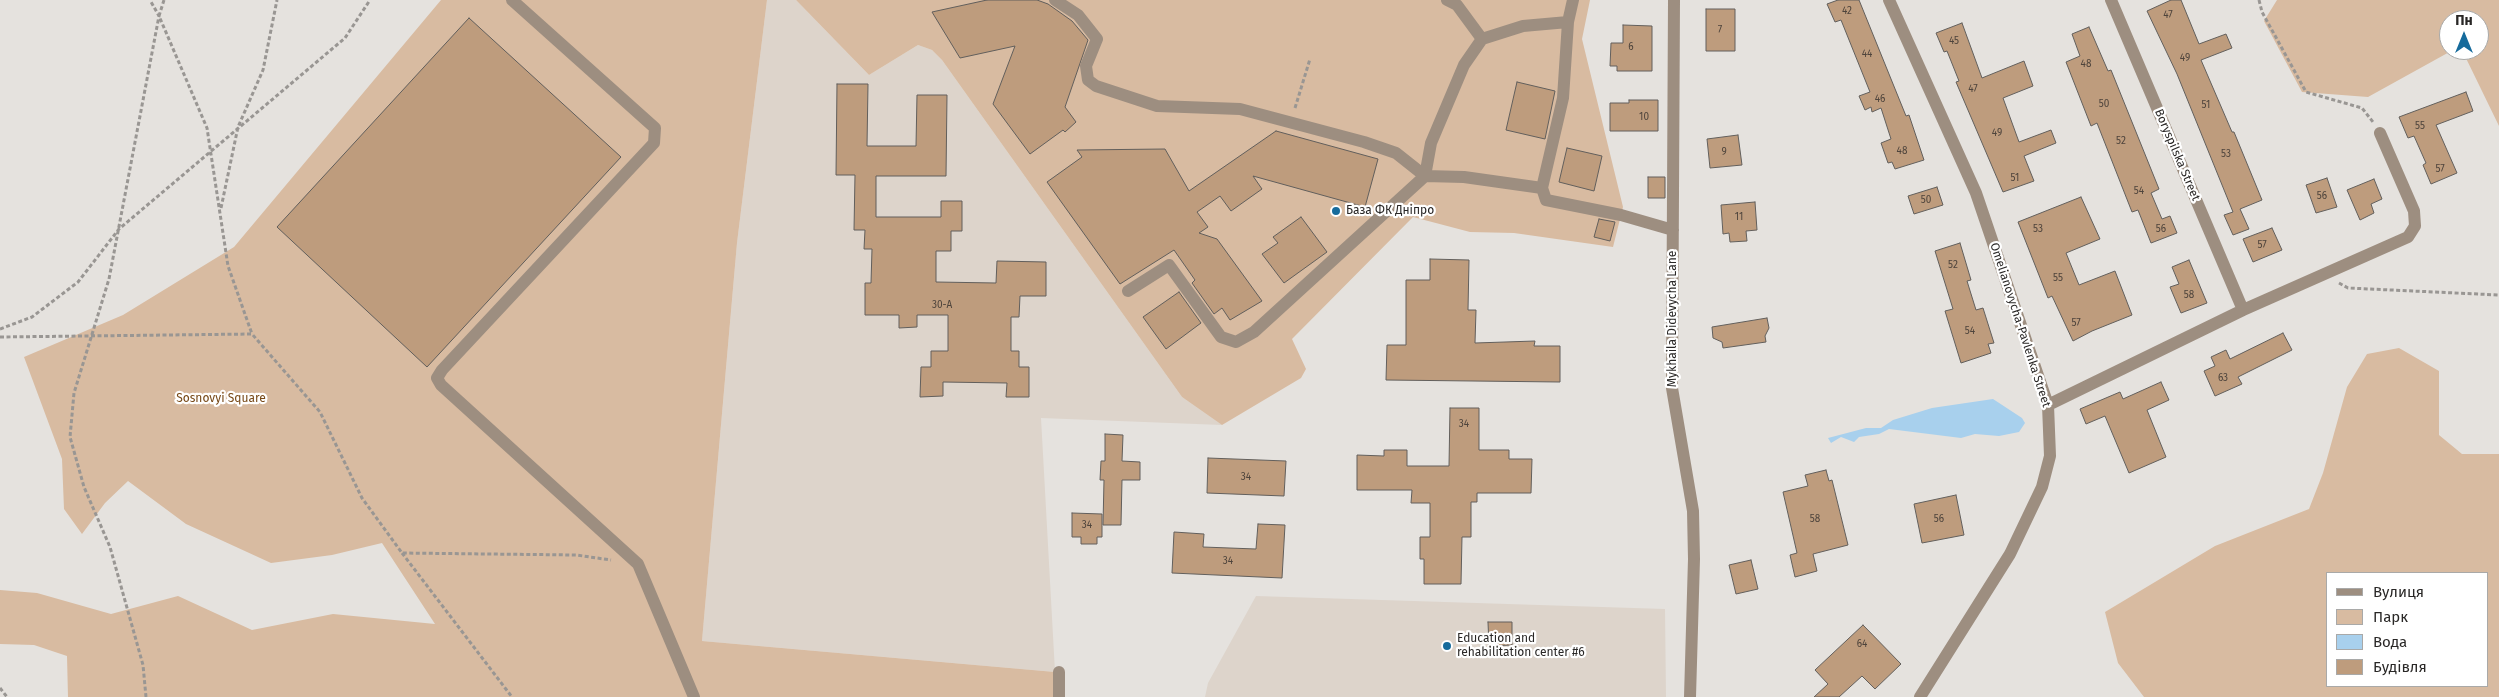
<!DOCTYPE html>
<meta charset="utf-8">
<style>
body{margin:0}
#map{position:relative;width:2499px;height:697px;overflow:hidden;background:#e5e2de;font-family:"Fira Sans",sans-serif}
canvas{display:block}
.legend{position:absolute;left:2326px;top:572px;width:162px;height:115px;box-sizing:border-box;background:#fff;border:1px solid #a9a9a8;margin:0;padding:6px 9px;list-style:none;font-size:15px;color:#292726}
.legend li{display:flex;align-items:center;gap:10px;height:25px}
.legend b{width:25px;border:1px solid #a9a9a8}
.north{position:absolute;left:2439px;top:10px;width:50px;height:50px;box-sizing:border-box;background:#fff;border:1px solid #a9a9a8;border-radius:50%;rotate:0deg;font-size:14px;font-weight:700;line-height:20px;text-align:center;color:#292726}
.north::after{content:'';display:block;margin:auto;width:18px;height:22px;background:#166b9c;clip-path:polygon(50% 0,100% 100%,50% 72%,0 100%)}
</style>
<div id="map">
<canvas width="2499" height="697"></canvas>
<ul class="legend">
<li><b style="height:6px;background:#9d8e80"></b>Вулиця</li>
<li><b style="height:14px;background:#d8bba1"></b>Парк</li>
<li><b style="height:14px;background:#a8d0ed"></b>Вода</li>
<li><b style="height:14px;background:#be9c7d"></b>Будівля</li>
</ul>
<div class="north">Пн</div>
</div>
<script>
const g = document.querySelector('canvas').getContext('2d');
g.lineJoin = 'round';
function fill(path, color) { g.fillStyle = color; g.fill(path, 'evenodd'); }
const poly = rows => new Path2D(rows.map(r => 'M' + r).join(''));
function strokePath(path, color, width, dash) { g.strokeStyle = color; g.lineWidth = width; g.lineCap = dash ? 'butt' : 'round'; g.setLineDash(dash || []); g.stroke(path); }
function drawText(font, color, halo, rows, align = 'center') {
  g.font = font + ' "Fira Sans",sans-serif'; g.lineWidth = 4.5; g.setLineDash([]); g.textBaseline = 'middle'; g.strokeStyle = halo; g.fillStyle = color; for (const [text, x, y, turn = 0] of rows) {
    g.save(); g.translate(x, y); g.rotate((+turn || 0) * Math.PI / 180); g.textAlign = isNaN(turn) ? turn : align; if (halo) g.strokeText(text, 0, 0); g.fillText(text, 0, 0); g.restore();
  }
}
const built = poly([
 [767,0,796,0,869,75,918,45,932,50,942,60,1182,397,1222,425,1041,418,1055,672,702,641,737,243],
 [1256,596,1665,609,1666,697,1205,697,1208,683]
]);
const green = poly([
 [441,0,767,0,737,243,702,641,1055,672,1054,697,68,697,67,656,34,645,0,644,0,590,37,593,111,614,178,596,252,630,333,614,435,624,382,543,332,555,271,563,186,524,128,481,105,503,82,534,64,509,62,459,24,357,123,315,234,247],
 [796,0,1590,0,1582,39,1623,207,1613,247,1514,233,1470,232,1413,217,1292,339,1306,369,1301,378,1222,425,1182,397,942,60,932,50,918,45,869,75],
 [2277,0,2499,0,2499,126,2462,50,2479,50,2479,20,2449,20,2449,50,2453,50,2368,97,2302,92,2264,21],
 [2399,348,2439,371,2439,435,2462,454,2499,454,2499,697,2144,697,2118,663,2105,612,2215,546,2309,509,2323,473,2347,387,2367,354],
 [2328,573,2488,573,2488,686,2328,686]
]);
const water = poly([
 [1993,399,2022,418,2025,423,2019,432,1999,436,1975,434,1961,438,1889,429,1879,434,1859,437,1854,442,1841,437,1831,443,1828,438,1866,428,1881,428,1893,420,1932,408]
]);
const building = poly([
 [987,0,1037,0,1048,4,1072,21,1088,40,1065,107,1076,122,1065,132,1063,130,1030,154,993,104,1015,46,960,58,932,12,987,0],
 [1838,0,1859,0,1906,116,1909,115,1924,160,1895,169,1892,162,1888,163,1881,143,1891,139,1881,108,1872,112,1871,107,1865,110,1859,96,1870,92,1841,20,1835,22,1827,4,1838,0],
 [2171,0,2181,0,2199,44,2226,34,2232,48,2201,60,2232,132,2234,132,2262,200,2240,209,2249,229,2233,235,2224,215,2233,212,2177,74,2147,11,2171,0],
 [1706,9,1735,9,1735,51,1706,51,1706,9],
 [469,18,621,157,427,367,277,227,469,18],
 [1962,23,1982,78,2024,61,2033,86,2003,98,2019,142,2051,130,2056,143,2024,156,2034,181,2003,192,1956,82,1959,81,1947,51,1944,52,1936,33,1962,23],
 [1623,25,1652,26,1652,71,1617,71,1617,66,1610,66,1611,43,1623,43,1623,25],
 [2089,27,2108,71,2111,70,2159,189,2151,193,2162,219,2170,216,2177,233,2151,243,2138,210,2132,212,2097,123,2091,126,2066,62,2080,56,2072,34,2089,27],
 [1517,82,1555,91,1545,139,1506,130,1517,82],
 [837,84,868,84,867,146,916,146,917,95,947,95,946,176,876,176,876,217,941,217,941,201,962,201,962,231,951,231,951,251,936,251,936,282,996,283,997,261,1046,262,1046,296,1020,296,1019,317,1011,317,1011,351,1019,351,1019,367,1029,367,1029,397,1006,397,1007,383,943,382,943,396,920,397,921,367,931,367,931,351,948,351,948,315,917,315,917,327,899,328,899,315,865,315,865,283,871,283,872,249,864,249,865,230,854,230,855,175,836,175,837,84],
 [2466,92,2473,111,2436,125,2457,173,2431,184,2423,165,2426,163,2414,136,2408,138,2399,117,2466,92],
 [1629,100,1658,100,1658,131,1610,131,1610,103,1629,103,1629,100],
 [1276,131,1378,159,1365,207,1253,176,1262,189,1231,211,1220,196,1197,212,1208,227,1199,233,1217,239,1262,301,1230,320,1222,308,1214,314,1192,283,1195,280,1174,250,1120,284,1047,182,1082,157,1077,150,1165,149,1189,191,1276,131],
 [1738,135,1742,165,1710,168,1707,139,1738,135],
 [1567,148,1602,156,1594,191,1559,182,1567,148],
 [1648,177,1665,177,1665,198,1648,198,1648,177],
 [2327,178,2337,207,2316,213,2306,185,2327,178],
 [2374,179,2382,199,2371,204,2374,213,2360,220,2347,190,2374,179],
 [1937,187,1943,205,1914,214,1908,196,1937,187],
 [2081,197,2100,239,2066,253,2079,285,2115,271,2132,315,2092,331,2073,341,2052,296,2048,298,2018,222,2081,197],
 [1755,202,1757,230,1746,231,1747,241,1730,242,1729,233,1723,234,1721,205,1755,202],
 [1301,217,1327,252,1284,283,1262,254,1278,243,1273,237,1301,217],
 [1599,219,1615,222,1610,241,1594,237,1599,219],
 [2272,228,2282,250,2253,262,2243,239,2272,228],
 [1960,243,1971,280,1967,281,1976,310,1983,308,1994,343,1988,344,1991,353,1961,363,1945,311,1953,309,1935,251,1960,243],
 [1430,259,1469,260,1468,310,1476,310,1475,343,1535,341,1534,346,1560,346,1560,382,1386,380,1387,345,1406,345,1406,280,1430,280,1430,259],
 [2189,260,2207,303,2181,313,2170,287,2179,284,2172,267,2189,260],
 [1179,292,1201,323,1166,349,1143,317,1179,292],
 [1767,318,1769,328,1765,336,1766,342,1723,348,1722,342,1713,338,1712,327,1767,318],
 [2283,333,2292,350,2238,377,2242,384,2215,396,2204,371,2215,366,2211,357,2226,350,2230,359,2283,333],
 [2161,382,2169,400,2147,410,2166,457,2129,473,2105,416,2086,424,2080,409,2120,392,2123,399,2161,382],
 [1450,408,1479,408,1479,450,1509,450,1509,459,1532,459,1531,493,1477,493,1477,502,1471,502,1471,537,1462,537,1461,584,1424,584,1424,559,1420,559,1420,537,1430,537,1430,503,1411,503,1412,490,1357,490,1357,455,1384,456,1384,450,1407,450,1407,466,1449,466,1450,408],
 [1105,434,1123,435,1122,461,1140,462,1140,480,1122,480,1121,525,1103,525,1104,480,1100,480,1101,461,1105,461,1105,434],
 [1208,458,1286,461,1284,496,1207,493,1208,458],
 [1826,470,1829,481,1832,480,1848,545,1813,554,1817,571,1795,577,1790,555,1797,553,1783,492,1808,486,1805,475,1826,470],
 [1956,495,1964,535,1922,543,1914,504,1956,495],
 [1072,513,1102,514,1102,537,1097,537,1097,544,1081,544,1081,537,1072,537,1072,513],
 [1258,524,1285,525,1282,578,1172,573,1174,532,1204,534,1203,547,1256,549,1258,524],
 [1751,560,1758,589,1736,594,1729,565,1751,560],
 [1488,622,1512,622,1512,645,1489,646,1488,622],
 [1863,625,1901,664,1875,689,1862,676,1839,697,1814,697,1828,684,1815,670,1863,625]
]);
const path = poly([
 [164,0,159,16,207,128,228,266,252,334],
 [2259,0,2262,12,2306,92,2362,108,2373,122],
 [1295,108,1310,59],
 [221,208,238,127,263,70,277,0],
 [2339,283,2348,288,2499,295],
 [0,329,32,317,78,282,119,229,345,38,370,0],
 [0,337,252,334,320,412,362,498,402,553,576,555,611,560],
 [402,553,512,697],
 [0,688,7,697],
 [146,697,143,665,110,547,84,487,70,437,74,393,109,279,159,16,150,0]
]);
const minor = poly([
 [512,0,655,128,654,143,442,370,437,378,441,385,638,564,694,697],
 [1055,0,1078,15,1097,39,1086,66,1088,80,1096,86,1157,106,1240,109,1364,142,1396,153,1425,176,1431,143,1464,65,1482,39,1523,26,1568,22],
 [1447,0,1457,5,1482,39],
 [1573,0,1568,22,1563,98,1542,188,1546,200,1621,215,1673,230],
 [1674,0,1672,388,1693,511,1694,559,1690,697],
 [1889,0,1976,193,2048,405,2050,456,2042,487,2010,554,1920,697],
 [2111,0,2243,310],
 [1128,291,1169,265,1221,337,1236,342,1254,332,1425,176,1464,177,1542,188],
 [2048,405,2243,310,2408,237,2415,226,2414,211,2380,133],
 [1059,672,1059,697]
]);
const markers = [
 [1336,211,5,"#166b9c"],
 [1447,646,5,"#166b9c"]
];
const numberNames = [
 ["42",1847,11],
 ["47",2168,15],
 ["7",1720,30],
 ["45",1954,41],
 ["6",1631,47],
 ["44",1867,54],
 ["49",2185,58],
 ["48",2086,64],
 ["47",1973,89],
 ["46",1880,99],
 ["50",2104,104],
 ["51",2206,105],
 ["10",1644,117],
 ["55",2420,126],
 ["49",1997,133],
 ["52",2121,141],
 ["48",1902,151],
 ["9",1724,152],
 ["53",2226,154],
 ["57",2440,169],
 ["51",2015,178],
 ["54",2139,191],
 ["56",2322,196],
 ["50",1926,200],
 ["11",1739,217],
 ["53",2038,229],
 ["56",2161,229],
 ["57",2262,245],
 ["52",1953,265],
 ["55",2058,278],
 ["58",2189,295],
 ["30-А",942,305],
 ["57",2076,323],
 ["54",1970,331],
 ["63",2223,378],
 ["34",1464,424],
 ["34",1246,477],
 ["58",1815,519],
 ["56",1939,519],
 ["34",1087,525],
 ["34",1228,561],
 ["64",1862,644]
];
const streetNames = [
 ["Boryspilska Street",2177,155,67],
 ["Mykhaila Didevycha Lane",1673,319,-90],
 ["Omelianovycha-Pavlenka Street",2020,325,72]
];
const poiNames = [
 ["База ФК Дніпро",1346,211],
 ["Education and",1457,639],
 ["rehabilitation center #6",1457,653]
];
const parkNames = [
 ["Sosnovyi Square",221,399]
];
fill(built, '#ddd4cb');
fill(green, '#d8bba1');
fill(water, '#a8d0ed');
fill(building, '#be9c7d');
strokePath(building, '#625f5c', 1);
strokePath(path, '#999693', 3, [4, 2.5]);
strokePath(minor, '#9d8e80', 12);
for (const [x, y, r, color] of markers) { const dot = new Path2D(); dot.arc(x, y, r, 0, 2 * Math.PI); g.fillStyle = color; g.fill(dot); strokePath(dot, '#fff', 2); }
drawText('10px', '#4e443c', null, numberNames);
drawText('12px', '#292726', '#fff', streetNames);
drawText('12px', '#292726', '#fff', poiNames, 'left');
drawText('12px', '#774917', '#fff', parkNames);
</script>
